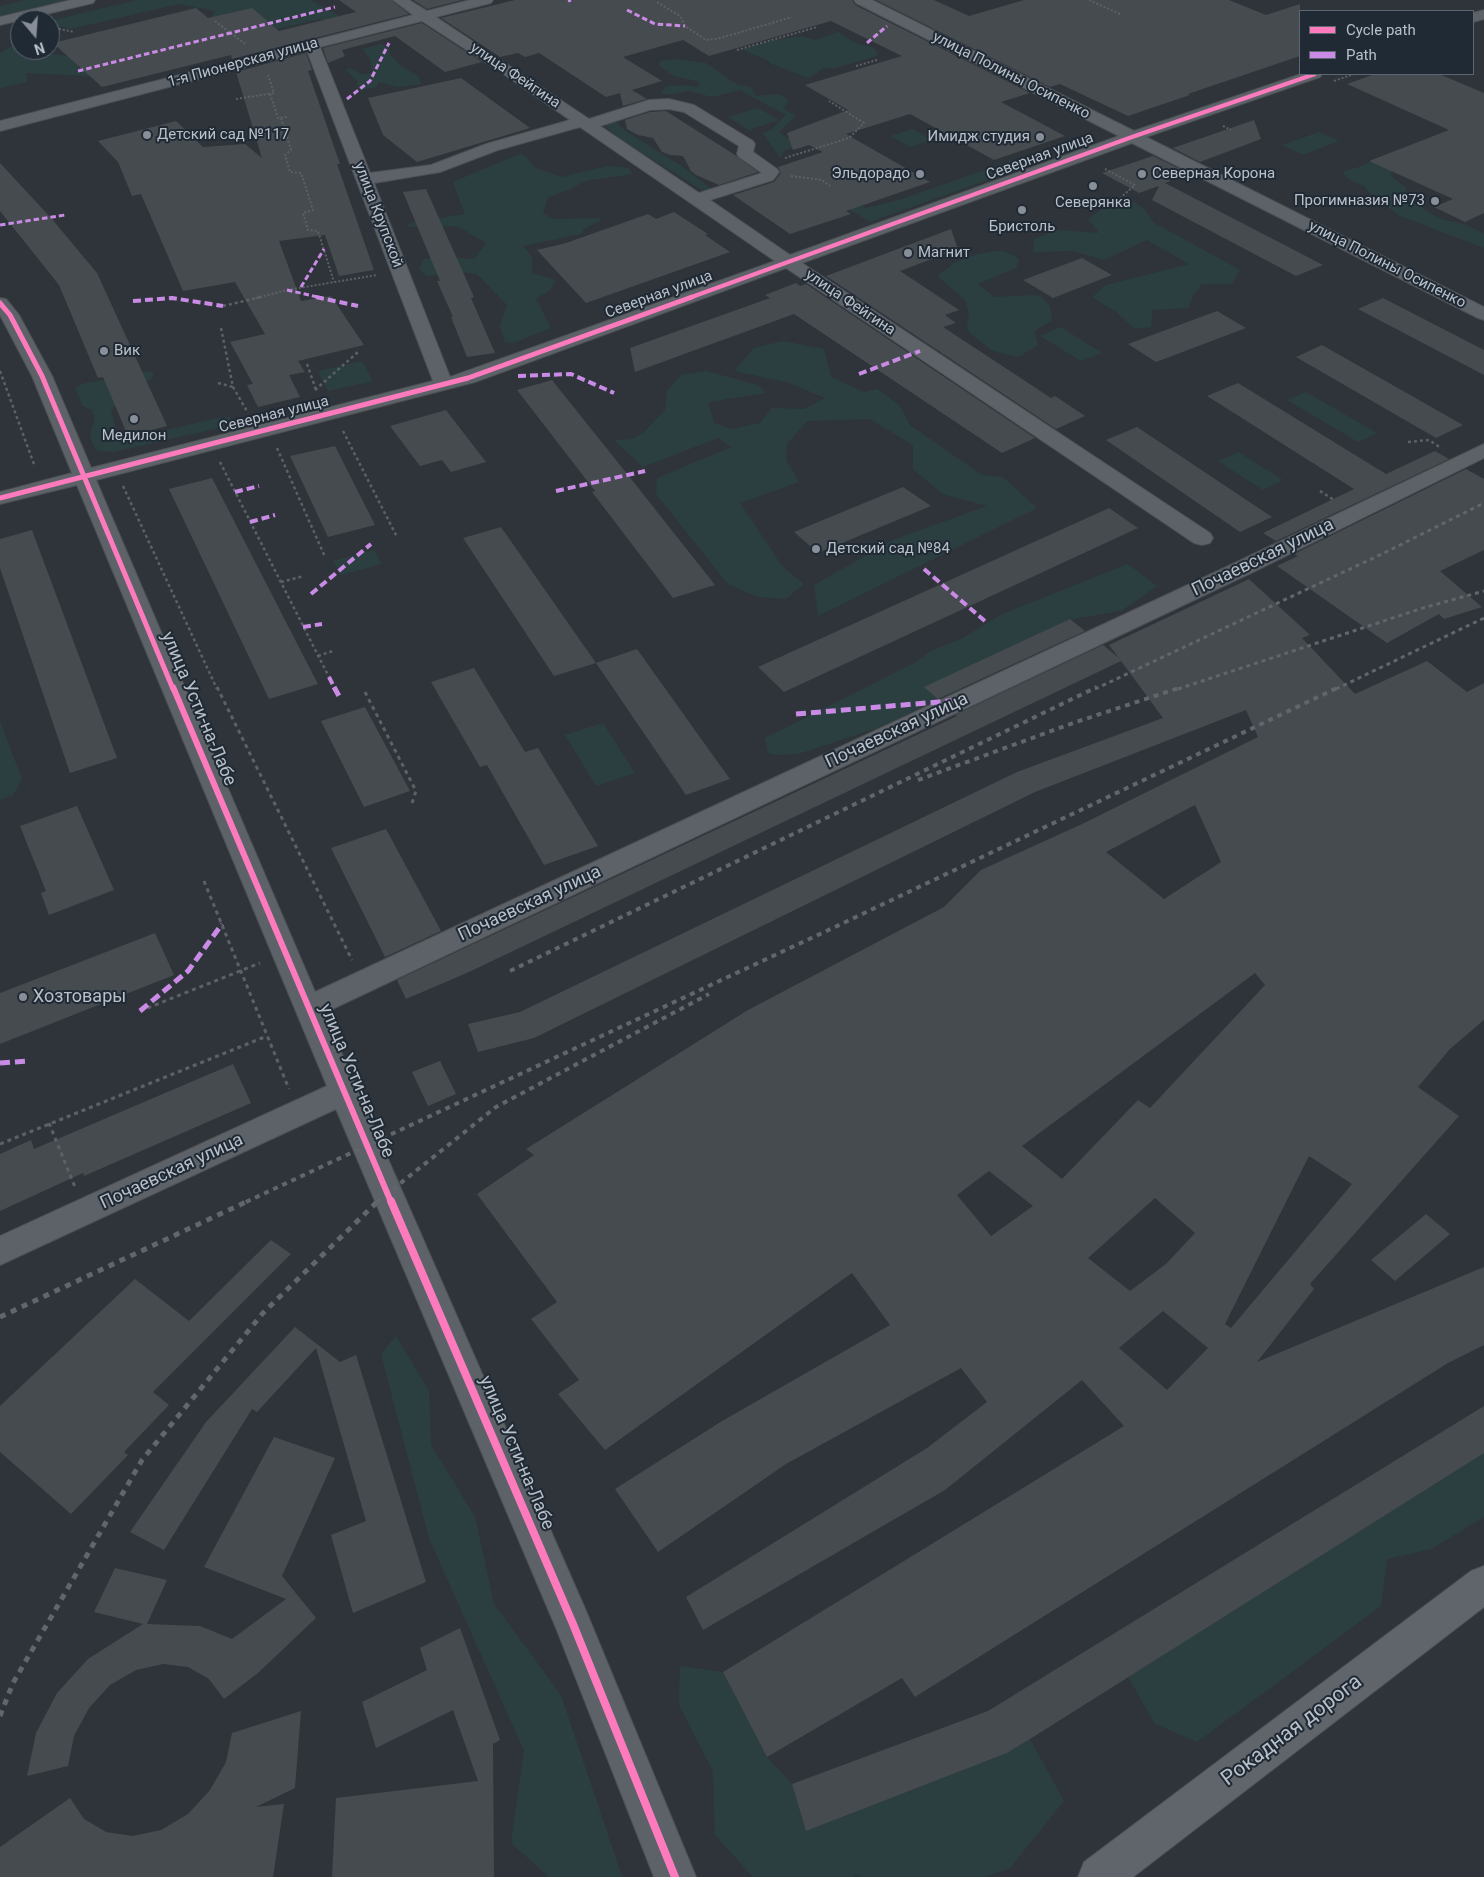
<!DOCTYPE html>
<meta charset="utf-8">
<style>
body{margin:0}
#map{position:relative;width:1484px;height:1877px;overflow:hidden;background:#2e343a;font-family:Roboto,sans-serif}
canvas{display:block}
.legend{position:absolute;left:1299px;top:10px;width:175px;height:65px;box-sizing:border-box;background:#202a35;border:1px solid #5d6671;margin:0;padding:6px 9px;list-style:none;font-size:15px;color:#b8c0ca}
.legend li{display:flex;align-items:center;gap:10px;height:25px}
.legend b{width:25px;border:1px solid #5d6671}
.north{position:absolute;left:10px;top:10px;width:50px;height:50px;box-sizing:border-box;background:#202a35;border:1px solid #5d6671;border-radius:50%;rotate:162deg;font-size:14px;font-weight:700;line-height:20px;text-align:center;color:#b8c0ca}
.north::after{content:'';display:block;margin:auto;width:18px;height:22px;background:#888f98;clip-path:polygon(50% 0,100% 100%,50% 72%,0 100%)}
</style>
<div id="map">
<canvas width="1484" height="1877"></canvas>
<ul class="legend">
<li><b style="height:6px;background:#fd7abc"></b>Cycle path</li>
<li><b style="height:6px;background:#ca8be6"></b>Path</li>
</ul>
<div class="north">N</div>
</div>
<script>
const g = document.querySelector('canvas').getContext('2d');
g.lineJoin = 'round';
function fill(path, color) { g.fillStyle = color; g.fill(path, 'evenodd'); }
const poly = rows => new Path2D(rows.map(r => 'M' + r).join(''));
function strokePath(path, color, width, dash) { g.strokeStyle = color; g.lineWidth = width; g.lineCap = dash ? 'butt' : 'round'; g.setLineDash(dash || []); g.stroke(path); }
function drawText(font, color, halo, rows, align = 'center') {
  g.font = font + ' Roboto,sans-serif'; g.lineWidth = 4; g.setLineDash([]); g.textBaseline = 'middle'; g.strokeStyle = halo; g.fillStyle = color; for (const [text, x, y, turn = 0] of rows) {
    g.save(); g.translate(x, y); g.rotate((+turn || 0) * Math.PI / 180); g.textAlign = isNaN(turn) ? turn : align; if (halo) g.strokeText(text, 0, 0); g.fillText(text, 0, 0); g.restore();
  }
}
const green = poly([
 [25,0,70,0,0,16,0,6],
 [137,0,310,0,338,15,346,24,333,25,320,19,123,64,87,76,26,73,27,82,0,88,0,53,20,42,20,50,43,50,49,54,79,57,206,27,215,11,179,4,70,29,50,24,50,21],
 [838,32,857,44,872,47,878,53,877,56,836,68,824,68,808,78,772,64,767,60,743,50,770,41,801,36,816,40],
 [381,44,389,47,389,54,399,64,419,77,421,84,398,87,378,82,377,87,374,88,355,91,358,89,357,81,346,70,350,68,361,74,375,74,371,69,370,59,362,49],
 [677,59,706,63,738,85,751,87,756,96,777,94,785,97,789,102,783,108,796,116,779,132,798,145,784,151,780,158,763,133,771,130,786,115,740,90,712,97,689,91,668,95,661,93,665,87,681,85,698,87,700,85,697,81,674,76,659,66,660,61],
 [758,108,779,120,749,130,728,117],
 [614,120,627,132,680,165,709,187,717,190,705,192,620,139,604,125],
 [913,129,932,140,910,147,891,136],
 [1319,132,1339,141,1303,155,1282,145],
 [1036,152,1040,161,870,222,804,183,842,194,865,208,896,201],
 [522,153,536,168,562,177,608,166,629,168,632,174,585,181,569,190,548,197,543,213,553,219,601,218,601,220,584,229,581,234,523,246,532,257,532,273,556,280,550,290,536,299,551,328,514,343,505,342,500,326,507,305,477,274,461,272,427,276,419,269,424,259,446,257,474,259,486,243,457,226,407,227,411,223,465,214,453,182],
 [1378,158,1395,169,1390,175,1406,188,1405,198,1441,219,1467,225,1484,234,1484,248,1398,215,1371,194,1364,186,1350,180,1343,174,1344,171,1359,167],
 [1134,202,1144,209,1153,222,1240,270,1232,284,1202,284,1194,294,1188,308,1153,310,1151,327,1135,329,1116,312,1092,297,1106,285,1189,264,1147,240,1104,260,1073,251,1033,252,1034,239,1058,230,1099,233,1088,219,1102,209],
 [996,251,1003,251,1015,256,1019,260,1016,268,978,284,994,297,1034,295,1043,298,1050,306,1052,320,1035,331,1038,345,1019,357,993,351,972,335,967,329,969,313,965,300,937,276,956,262,978,254],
 [1061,327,1102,353,1081,361,1040,336],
 [783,341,824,349,831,377,864,392,877,389,899,405,910,425,982,475,1003,477,1037,508,818,616,814,585,895,539,987,506,943,494,913,469,913,445,870,419,807,421,787,444,786,460,799,482,740,503,782,566,804,584,786,599,758,597,728,584,656,494,657,478,732,447,718,438,643,467,614,440,633,439,645,431,665,410,667,391,681,375,706,371,758,385,766,393,708,402,714,423,732,429,760,423,772,408,804,409,825,398,790,383,734,371,754,348],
 [362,361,373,381,328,391,318,371],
 [148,371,154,373,151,379,116,404,111,411,119,441,214,419,230,417,230,424,227,426,114,452,98,451,93,445,90,435,95,418,92,410,83,406,75,388,82,384],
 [1306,392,1377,433,1358,442,1287,400],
 [1238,452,1283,480,1263,490,1218,461],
 [374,550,382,564,341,575,333,561],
 [1128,564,1157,586,1121,611,1067,620,959,690,878,728,798,754,775,755,768,753,765,738,916,662,931,651,961,639,1002,614],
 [0,721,22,779,13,795,0,800],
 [603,723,635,773,596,786,565,735],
 [396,1336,429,1391,431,1445,475,1517,494,1604,561,1695,622,1877,549,1877,511,1843,524,1751,429,1538,381,1354],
 [1484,1453,1484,1517,1431,1549,1387,1559,1381,1606,1197,1742,1155,1724,1128,1677],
 [680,1666,723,1672,767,1757,792,1784,806,1831,1007,1753,1030,1739,1064,1801,1010,1868,985,1877,861,1877,857,1874,853,1877,753,1877,715,1835,713,1771,679,1705]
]);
const building = poly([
 [339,0,391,0,409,14,232,59,231,55,102,87,53,43,196,8,208,18,252,8,279,31,356,12],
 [413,0,462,0,427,9],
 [515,0,852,0,855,5,1030,93,1001,102,1065,136,994,160,910,114,846,134,930,182,846,211,851,214,790,234,733,195,774,182,781,173,778,167,823,152,809,145,793,150,787,133,848,110,805,85,902,56,831,21,709,56,683,40,623,57,662,81,632,90,647,99,623,106,620,93,606,97,539,53,525,57,518,53,500,57,441,18],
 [876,0,934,0,969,16,1024,0,1229,0,1266,15,1300,4,1300,56,1188,94,1190,95,1128,116,1060,84,1050,87],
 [422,23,482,62,445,72,395,36,342,50,345,56,328,63,323,48],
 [306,53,312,70,308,71,340,164,337,164,374,270,339,276,325,235,279,241,301,301,331,296,364,345,298,361,305,372,289,375,300,397,258,407,247,385,253,384,230,342,265,334,235,282,183,291,141,194,132,196,118,162,98,141,176,121,203,147,245,144,262,158,236,72],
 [1375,74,1439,74,1484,93,1484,213,1465,222,1434,207,1453,199,1369,161,1449,130,1347,84],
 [461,78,530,128,417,162,383,135,368,98],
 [666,111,735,155,758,172,719,185,696,175,691,171,683,156,670,155,662,152,653,138,638,135,627,129,625,120,650,112],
 [1254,120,1261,139,1200,162,1173,148],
 [1153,156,1180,169,1168,174,1170,181,1165,183,1323,265,1296,276,1152,200,1159,186,1139,193,1102,173],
 [0,163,52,219,97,273,167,426,128,436,103,377,98,378,59,285,0,211],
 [426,189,474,297,471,298,495,353,467,357,451,317,453,317,437,281,440,281,403,192],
 [674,212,708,234,705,235,730,252,586,303,537,250,566,243,648,214,656,219],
 [951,229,958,249,900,271,959,310,945,315,956,323,943,327,1051,398,1055,396,1085,416,1056,429,826,276],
 [1082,258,1112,275,1053,298,1023,280],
 [796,283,800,286,806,284,1035,438,1002,453,794,314,635,372,630,348,770,298,765,295],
 [1383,298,1484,350,1484,375,1358,309],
 [1217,311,1246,328,1156,362,1128,344],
 [1322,345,1463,425,1436,438,1296,357],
 [552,380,632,480,715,585,673,598,592,492,595,491,517,390],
 [1238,383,1386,474,1435,451,1449,459,1276,541,1263,533,1354,489,1207,396],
 [446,410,486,462,451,472,442,460,420,466,390,426],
 [1137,427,1272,517,1240,532,1106,440],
 [335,446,375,525,328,537,290,456],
 [1466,469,1484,479,1484,550,1440,571,1482,607,1444,619,1439,614,1387,643,1277,566,1298,556,1294,554],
 [212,478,305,659,318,684,269,699,169,489],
 [903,487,931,506,818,553,794,532],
 [1109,508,1138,528,784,692,758,667],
 [501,527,596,663,554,676,463,538],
 [32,530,117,758,70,773,0,568,0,539],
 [1249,579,1310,635,1302,638,1355,694,1427,661,1467,692,1484,683,1484,1020,1450,1049,1418,1087,1459,1116,1310,1284,1314,1289,1257,1362,1484,1267,1484,1345,1448,1363,915,1697,902,1678,767,1757,723,1672,1124,1426,1082,1380,945,1490,703,1630,686,1597,927,1448,987,1402,961,1368,786,1464,658,1552,615,1489,722,1421,890,1325,852,1273,605,1450,558,1394,579,1380,531,1319,557,1302,477,1194,534,1155,526,1149,748,1010,944,907,981,870,1082,824,1258,737,1246,710,1035,792,534,1038,478,1052,468,1024,520,1012,1017,772,1163,718,1121,661,469,972,406,999,397,980,957,716,955,715,1103,645,1119,658,1109,645],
 [1195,805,1221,862,1164,899,1106,852],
 [1255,973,1265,985,1150,1108,1138,1100,1062,1179,1022,1146],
 [1309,1156,1352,1184,1231,1328,1225,1324],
 [989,1171,1033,1206,991,1236,957,1195],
 [1155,1198,1195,1233,1166,1264,1130,1291,1088,1258],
 [1163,1311,1208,1348,1167,1390,1119,1348],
 [1070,619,1085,631,938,699,924,687],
 [637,649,714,757,730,779,686,795,596,663],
 [474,668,525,752,538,748,598,846,544,865,487,765,480,767,431,682],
 [365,707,410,791,364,807,321,721],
 [77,806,114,890,49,915,41,893,46,891,20,826],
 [386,829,441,931,385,957,331,848],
 [155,933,174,975,0,1044,0,993],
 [440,1061,456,1094,428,1106,412,1072],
 [233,1064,251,1103,84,1176,83,1173,0,1211,0,1154,31,1140,34,1149],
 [1426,1214,1450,1234,1395,1281,1371,1260],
 [271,1240,291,1254,153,1392,169,1405,124,1452,128,1455,71,1514,0,1452,0,1406,135,1279,189,1321],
 [295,1327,340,1362,356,1355,426,1582,353,1613,331,1535,366,1521,316,1348,257,1412,252,1409,164,1550,130,1532,206,1422],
 [1484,1406,1484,1453,1030,1739,1007,1753,806,1831,792,1784,988,1711],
 [274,1437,335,1458,282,1576,316,1618,258,1673,224,1699,209,1679,188,1667,163,1664,136,1670,110,1685,89,1708,74,1736,68,1766,27,1776,36,1733,57,1693,88,1659,143,1624,94,1612,115,1568,167,1580,147,1624,200,1626,232,1639,286,1599,204,1567],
 [460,1628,500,1740,493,1744,494,1877,332,1877,336,1798,478,1781,453,1710,376,1748,362,1702,427,1670,420,1648],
 [301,1711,295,1788,256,1807,284,1804,273,1877,0,1877,0,1847,70,1798,84,1819,106,1832,133,1836,161,1830,188,1814,210,1790,226,1762,232,1733]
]);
const pathFar2 = poly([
 [1089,0,1120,14],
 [657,2,680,16,685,26,706,40,717,39,792,17],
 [215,21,245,44],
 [55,28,74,32],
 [737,50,817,27],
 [856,66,877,60],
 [1334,81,1354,74],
 [270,94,278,118,287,117],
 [236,99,274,93,268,75],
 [281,118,291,150,285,155,290,172,301,173,313,210,303,213,308,230,318,231,334,282],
 [1223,126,1231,130],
 [785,158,849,138,864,123,829,101],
 [1105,169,1135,185,1118,200],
 [791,176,822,180,830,186],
 [256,298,287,290,377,275]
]);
const pathFar1 = poly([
 [223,306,261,297],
 [221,328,233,387,248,413],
 [307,364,316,390],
 [0,371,35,467],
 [218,383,233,387],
 [315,390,358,352],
 [343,431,397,537],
 [1408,442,1429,440,1441,448],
 [277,448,325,557],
 [220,462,329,677],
 [123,486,217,689],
 [1320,491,1334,500],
 [281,582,304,576],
 [318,656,333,651]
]);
const path = poly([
 [217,687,352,960],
 [365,692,416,791,411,806],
 [204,881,289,1089],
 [140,1011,260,963],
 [49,1123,75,1187],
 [0,1144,267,1036]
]);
const minor = poly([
 [393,0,409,0,427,11,470,0,493,0,491,3,436,17,589,119,649,100,669,99,694,105,753,141,755,144,753,152,777,169,779,172,777,175,773,180,710,200,790,255,1119,136,856,3,854,0,872,0,1134,131,1301,74,1322,74,1320,77,1146,137,1484,307,1484,320,1478,318,1132,143,802,263,1210,533,1213,538,1210,543,1202,545,1194,543,786,268,475,382,96,480,315,992,1237,562,1484,444,1484,458,1253,572,324,1013,586,1611,696,1877,654,1877,556,1628,336,1109,0,1265,0,1236,327,1086,77,485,0,504,0,492,72,473,32,376,0,315,0,298,6,299,19,315,52,376,91,468,433,381,307,51,0,131,0,121,413,15,393,0],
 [422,21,502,73,570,120,486,144,431,165,370,173,320,47,422,21],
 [669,109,684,112,739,146,737,154,739,157,762,173,699,193,600,126,650,110,669,109],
 [580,127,775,261,450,377,374,183,440,172,498,150,580,127],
 [1484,10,1484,19,1473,22,1473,13,1484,10]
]);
const major = poly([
 [71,0,95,0,93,3,0,25,0,17,71,0],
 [1484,1566,1484,1607,1133,1877,1078,1877,1084,1862,1471,1571,1484,1566]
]);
const railFar2 = poly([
 [1095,689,1384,553,1484,503],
 [1178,689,1423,608,1484,591],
 [1336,689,1484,618]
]);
const railFar1 = poly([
 [918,780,1073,723,1182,687],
 [510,971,1097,687],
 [246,1202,835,927,1339,687],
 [377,1202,496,1107,709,994]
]);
const rail = poly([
 [0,1317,248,1201],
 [0,1716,13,1683,142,1460,263,1313,378,1201]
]);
const quietFar2 = poly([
 [568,1,571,0],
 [627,10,655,24,685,26],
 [867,43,887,26],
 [78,71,335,7],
 [347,99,370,81,389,43],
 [0,225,65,215],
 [301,287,324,249],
 [287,290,322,298]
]);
const quietFar1 = poly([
 [316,297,358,306],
 [133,301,172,298,223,306],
 [859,374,920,351],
 [518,376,571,374,614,393],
 [556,491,645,471],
 [235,492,259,486],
 [250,522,275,515],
 [924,569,985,621],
 [311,594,371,544],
 [303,627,322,624],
 [329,677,335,689]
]);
const quiet = poly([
 [334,687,339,696],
 [796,714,962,700],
 [140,1011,188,971,222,924],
 [0,1063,27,1061]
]);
const cyclewayFar3 = poly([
 [689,298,1132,137,1315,74]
]);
const cyclewayFar2 = poly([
 [0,303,10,315,42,376,173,689],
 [0,498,468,378,692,297]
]);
const cyclewayFar1 = poly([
 [173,687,391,1202]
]);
const cycleway = poly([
 [391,1201,573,1624,675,1877]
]);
const markers = [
 [147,135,5,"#888f98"],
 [1040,137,5,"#888f98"],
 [920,174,5,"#888f98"],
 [1142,174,5,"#888f98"],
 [1093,186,5,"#888f98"],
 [1435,201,5,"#888f98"],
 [1022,210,5,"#888f98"],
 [908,253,5,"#888f98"],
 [104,351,5,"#888f98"],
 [134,419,5,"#888f98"],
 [816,549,5,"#888f98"],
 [23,997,5,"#888f98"]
];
const farStreetnames = [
 ["1-я Пионерская улица",243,63,-15],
 ["улица Фейгина",515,76,34],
 ["улица Полины Осипенко",1011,76,27],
 ["Северная улица",1040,157,-20],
 ["улица Крупской",378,215,69],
 ["улица Полины Осипенко",1387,265,27],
 ["Северная улица",659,295,-20],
 ["улица Фейгина",850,303,34],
 ["Северная улица",274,415,-14]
];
const farPoinames = [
 ["Детский сад №117",157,135],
 ["Имидж студия",1030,137,"right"],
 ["Эльдорадо",910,174,"right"],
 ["Северная Корона",1152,174],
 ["Прогимназия №73",1425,201,"right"],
 ["Северянка",1093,203,"center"],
 ["Бристоль",1022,227,"center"],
 ["Магнит",918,253],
 ["Вик",114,351],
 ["Медилон",134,436,"center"],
 ["Детский сад №84",826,549]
];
const streetNames = [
 ["Почаевская улица",1263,558,-26],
 ["улица Усти-на-Лабе",198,709,67],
 ["Почаевская улица",897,731,-25],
 ["Почаевская улица",530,904,-25],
 ["улица Усти-на-Лабе",356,1081,67],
 ["Почаевская улица",172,1172,-25],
 ["улица Усти-на-Лабе",516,1453,67]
];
const poiNames = [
 ["Хозтовары",33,997]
];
const nearStreetnames = [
 ["Рокадная дорога",1292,1731,-37]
];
fill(green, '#2b3f41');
fill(building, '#464b50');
strokePath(minor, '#4c5054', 2);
strokePath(major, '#4b5057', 2);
strokePath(pathFar2, '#5c6166', 2, [2, 2]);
strokePath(pathFar1, '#5c6166', 2.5, [3, 3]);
strokePath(path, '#5c6166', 3, [4, 4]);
fill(minor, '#5d6268');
fill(major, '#5f656a');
strokePath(railFar2, '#62666c', 3, [4, 4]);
strokePath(railFar1, '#62666c', 4, [5, 5]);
strokePath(rail, '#62666c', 5, [6, 6]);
strokePath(quietFar2, '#ca8be6', 3, [5.5, 3]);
strokePath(quietFar1, '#ca8be6', 4, [8, 4]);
strokePath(quiet, '#ca8be6', 5, [10, 5]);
strokePath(cyclewayFar3, '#fd7abc', 4);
strokePath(cyclewayFar2, '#fd7abc', 5);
strokePath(cyclewayFar1, '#fd7abc', 6);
strokePath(cycleway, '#fd7abc', 8);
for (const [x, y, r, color] of markers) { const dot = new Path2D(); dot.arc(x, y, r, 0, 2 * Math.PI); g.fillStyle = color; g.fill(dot); strokePath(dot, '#202a35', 2); }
drawText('15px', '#b8c0ca', '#202a35', farStreetnames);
drawText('15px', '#b8c0ca', '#202a35', farPoinames, 'left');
drawText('18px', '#b8c0ca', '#202a35', streetNames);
drawText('18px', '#b8c0ca', '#202a35', poiNames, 'left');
drawText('21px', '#b8c0ca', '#202a35', nearStreetnames);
</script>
